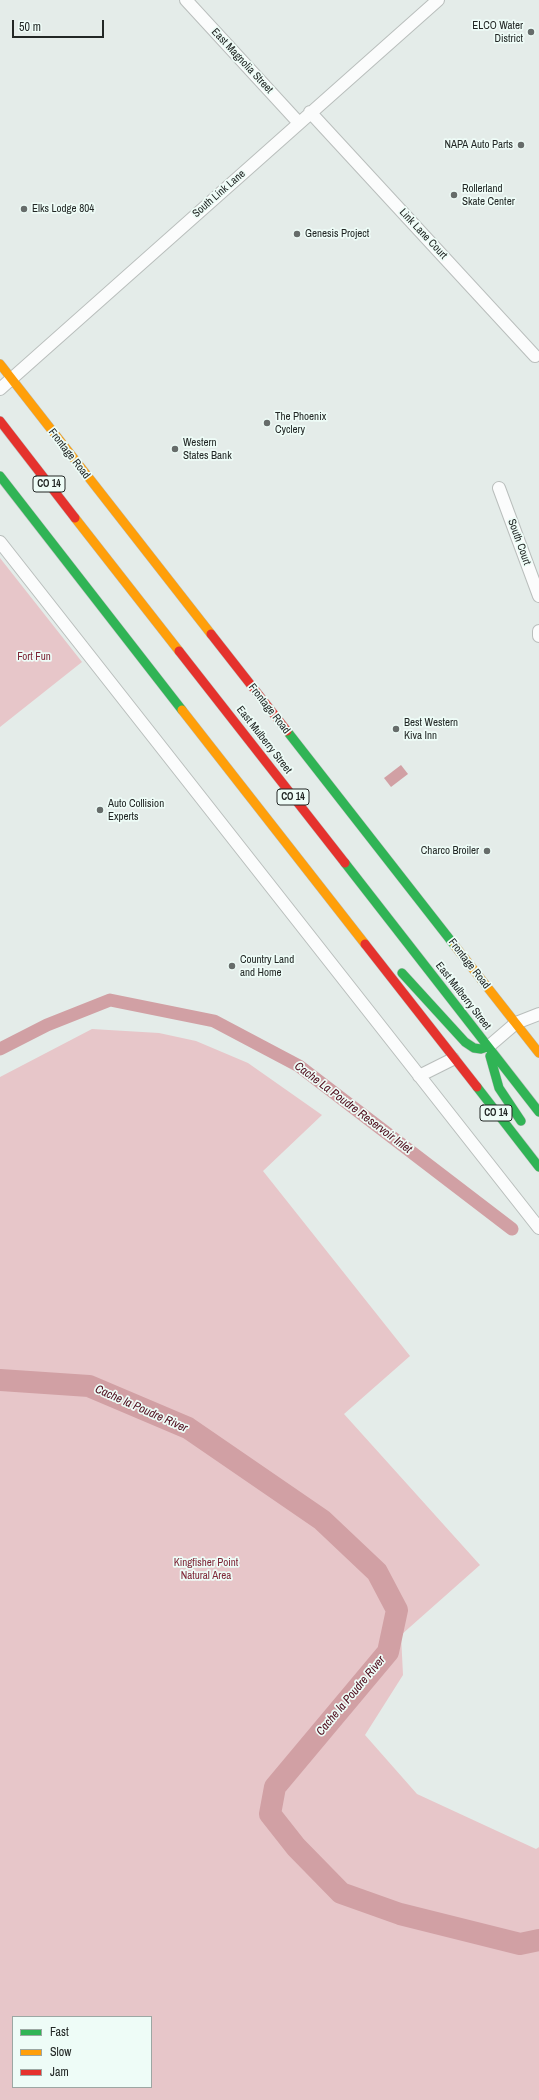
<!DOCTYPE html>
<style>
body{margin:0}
#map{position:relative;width:539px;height:2100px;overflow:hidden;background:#e4ece9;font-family:"Archivo Narrow",sans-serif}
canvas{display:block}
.legend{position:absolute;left:12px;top:2016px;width:140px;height:72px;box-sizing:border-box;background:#eefcf7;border:1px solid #9ca7a3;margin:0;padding:5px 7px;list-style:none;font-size:12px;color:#222725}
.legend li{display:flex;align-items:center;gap:8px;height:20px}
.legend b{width:20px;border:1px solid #9ca7a3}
.scale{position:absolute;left:12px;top:20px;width:92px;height:18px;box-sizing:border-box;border:2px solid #222725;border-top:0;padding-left:5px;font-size:12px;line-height:14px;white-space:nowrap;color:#222725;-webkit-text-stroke:3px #eefcf7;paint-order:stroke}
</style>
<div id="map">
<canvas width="539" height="2100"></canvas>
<ul class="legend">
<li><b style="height:5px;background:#30b455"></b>Fast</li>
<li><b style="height:5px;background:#ff9f0a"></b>Slow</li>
<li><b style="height:5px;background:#e5322d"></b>Jam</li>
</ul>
<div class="scale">50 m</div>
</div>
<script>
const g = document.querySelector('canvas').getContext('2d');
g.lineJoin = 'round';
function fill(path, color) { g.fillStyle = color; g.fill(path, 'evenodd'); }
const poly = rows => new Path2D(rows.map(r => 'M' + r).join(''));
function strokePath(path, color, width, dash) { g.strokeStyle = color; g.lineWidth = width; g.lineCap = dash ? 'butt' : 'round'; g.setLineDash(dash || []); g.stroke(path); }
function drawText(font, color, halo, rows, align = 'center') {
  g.font = font + ' "Archivo Narrow",sans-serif'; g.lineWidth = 3.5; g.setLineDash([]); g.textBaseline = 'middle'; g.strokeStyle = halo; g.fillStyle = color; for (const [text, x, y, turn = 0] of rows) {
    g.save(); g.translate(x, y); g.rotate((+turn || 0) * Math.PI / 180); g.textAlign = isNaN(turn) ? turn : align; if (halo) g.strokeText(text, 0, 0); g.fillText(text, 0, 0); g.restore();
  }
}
const green = poly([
 [0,558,82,662,0,727],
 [92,1029,159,1033,196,1041,248,1063,322,1115,263,1171,410,1356,344,1414,480,1565,401,1635,403,1675,365,1735,417,1794,536,1849,539,1847,539,2100,0,2100,0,1077],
 [13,2017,151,2017,151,2087,13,2087]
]);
const water = poly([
 [401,765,408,774,391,787,384,778]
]);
const canal = poly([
 [0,1049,47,1025,110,1000,214,1021,299,1066,512,1229]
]);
const river = poly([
 [0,1380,89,1386,188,1428,322,1520,377,1572,397,1610,388,1652,275,1787,270,1814,296,1847,341,1893,400,1914,520,1944,539,1940]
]);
const street = poly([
 [186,0,299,123],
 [310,112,535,356],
 [0,389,438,0],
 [499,488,539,596],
 [0,542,539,1228],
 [539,631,539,636],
 [488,1047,516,1023,539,1014],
 [419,1076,453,1059]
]);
const fast = poly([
 [0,476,182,710],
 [287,731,455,946],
 [345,863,539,1112],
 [402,973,465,1042,474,1048,481,1049,488,1047],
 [490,1056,499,1088,521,1121],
 [477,1087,539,1167]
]);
const slow = poly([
 [0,364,211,634],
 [75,518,179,651],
 [182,710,365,944],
 [455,946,539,1053]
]);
const jam = poly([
 [0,421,75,518],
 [211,634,287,731],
 [179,651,345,863],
 [365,944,477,1087]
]);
const markers = [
 [531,32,4,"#666c6a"],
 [521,145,4,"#666c6a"],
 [454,195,4,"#666c6a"],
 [24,209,4,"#666c6a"],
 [297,234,4,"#666c6a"],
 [267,423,4,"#666c6a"],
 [175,449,4,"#666c6a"],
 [396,729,4,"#666c6a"],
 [100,810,4,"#666c6a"],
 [487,851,4,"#666c6a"],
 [232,966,4,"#666c6a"]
];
const shields = [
 [49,484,32],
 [293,797,32],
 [496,1113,32]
];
const shieldNames = [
 ["CO 14",49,484],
 ["CO 14",293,797],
 ["CO 14",496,1113]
];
const poiNames = [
 ["ELCO Water",523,26,"right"],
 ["District",523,39,"right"],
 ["NAPA Auto Parts",513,145,"right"],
 ["Rollerland",462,189],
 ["Skate Center",462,202],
 ["Elks Lodge 804",32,209],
 ["Genesis Project",305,234],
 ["The Phoenix",275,417],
 ["Cyclery",275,430],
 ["Western",183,443],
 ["States Bank",183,456],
 ["Best Western",404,723],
 ["Kiva Inn",404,736],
 ["Auto Collision",108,804],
 ["Experts",108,817],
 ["Charco Broiler",479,851,"right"],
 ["Country Land",240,960],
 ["and Home",240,973]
];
const streetNames = [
 ["East Magnolia Street",242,61,47],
 ["South Link Lane",219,194,-41],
 ["Link Lane Court",423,234,47],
 ["Frontage Road",69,454,52],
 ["South Court",519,542,70],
 ["Frontage Road",269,709,52],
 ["East Mulberry Street",264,740,52],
 ["Frontage Road",469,964,52],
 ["East Mulberry Street",463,996,52]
];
const parkNames = [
 ["Fort Fun",34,657],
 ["Kingfisher Point",206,1563],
 ["Natural Area",206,1576]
];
const waterNames = [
 ["Cache La Poudre Reservoir Inlet",353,1108,37],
 ["Cache la Poudre River",141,1409,24],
 ["Cache la Poudre River",351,1696,-50]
];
fill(green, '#e7c6c9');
fill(water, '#d1a0a4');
strokePath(canal, '#d1a0a4', 13);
strokePath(river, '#d1a0a4', 22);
strokePath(street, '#b9bebc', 14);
strokePath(fast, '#b9bebc', 10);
strokePath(slow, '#b9bebc', 10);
strokePath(jam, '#b9bebc', 10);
strokePath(street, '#fbfcfc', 12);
strokePath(fast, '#30b455', 9);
strokePath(slow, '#ff9f0a', 9);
strokePath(jam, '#e5322d', 9);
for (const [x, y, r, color] of markers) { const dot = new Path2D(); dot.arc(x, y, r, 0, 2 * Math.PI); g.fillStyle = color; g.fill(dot); strokePath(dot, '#eefcf7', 1.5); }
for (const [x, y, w] of shields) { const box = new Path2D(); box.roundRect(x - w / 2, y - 8, w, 16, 3); g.fillStyle = '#eefcf7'; g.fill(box); strokePath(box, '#222725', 1); }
drawText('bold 10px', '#222725', null, shieldNames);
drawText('11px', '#222725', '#eefcf7', poiNames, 'left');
drawText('11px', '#222725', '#eefcf7', streetNames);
drawText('11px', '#7d2536', '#eefcf7', parkNames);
drawText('italic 12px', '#4e0b1b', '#eefcf7', waterNames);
</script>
